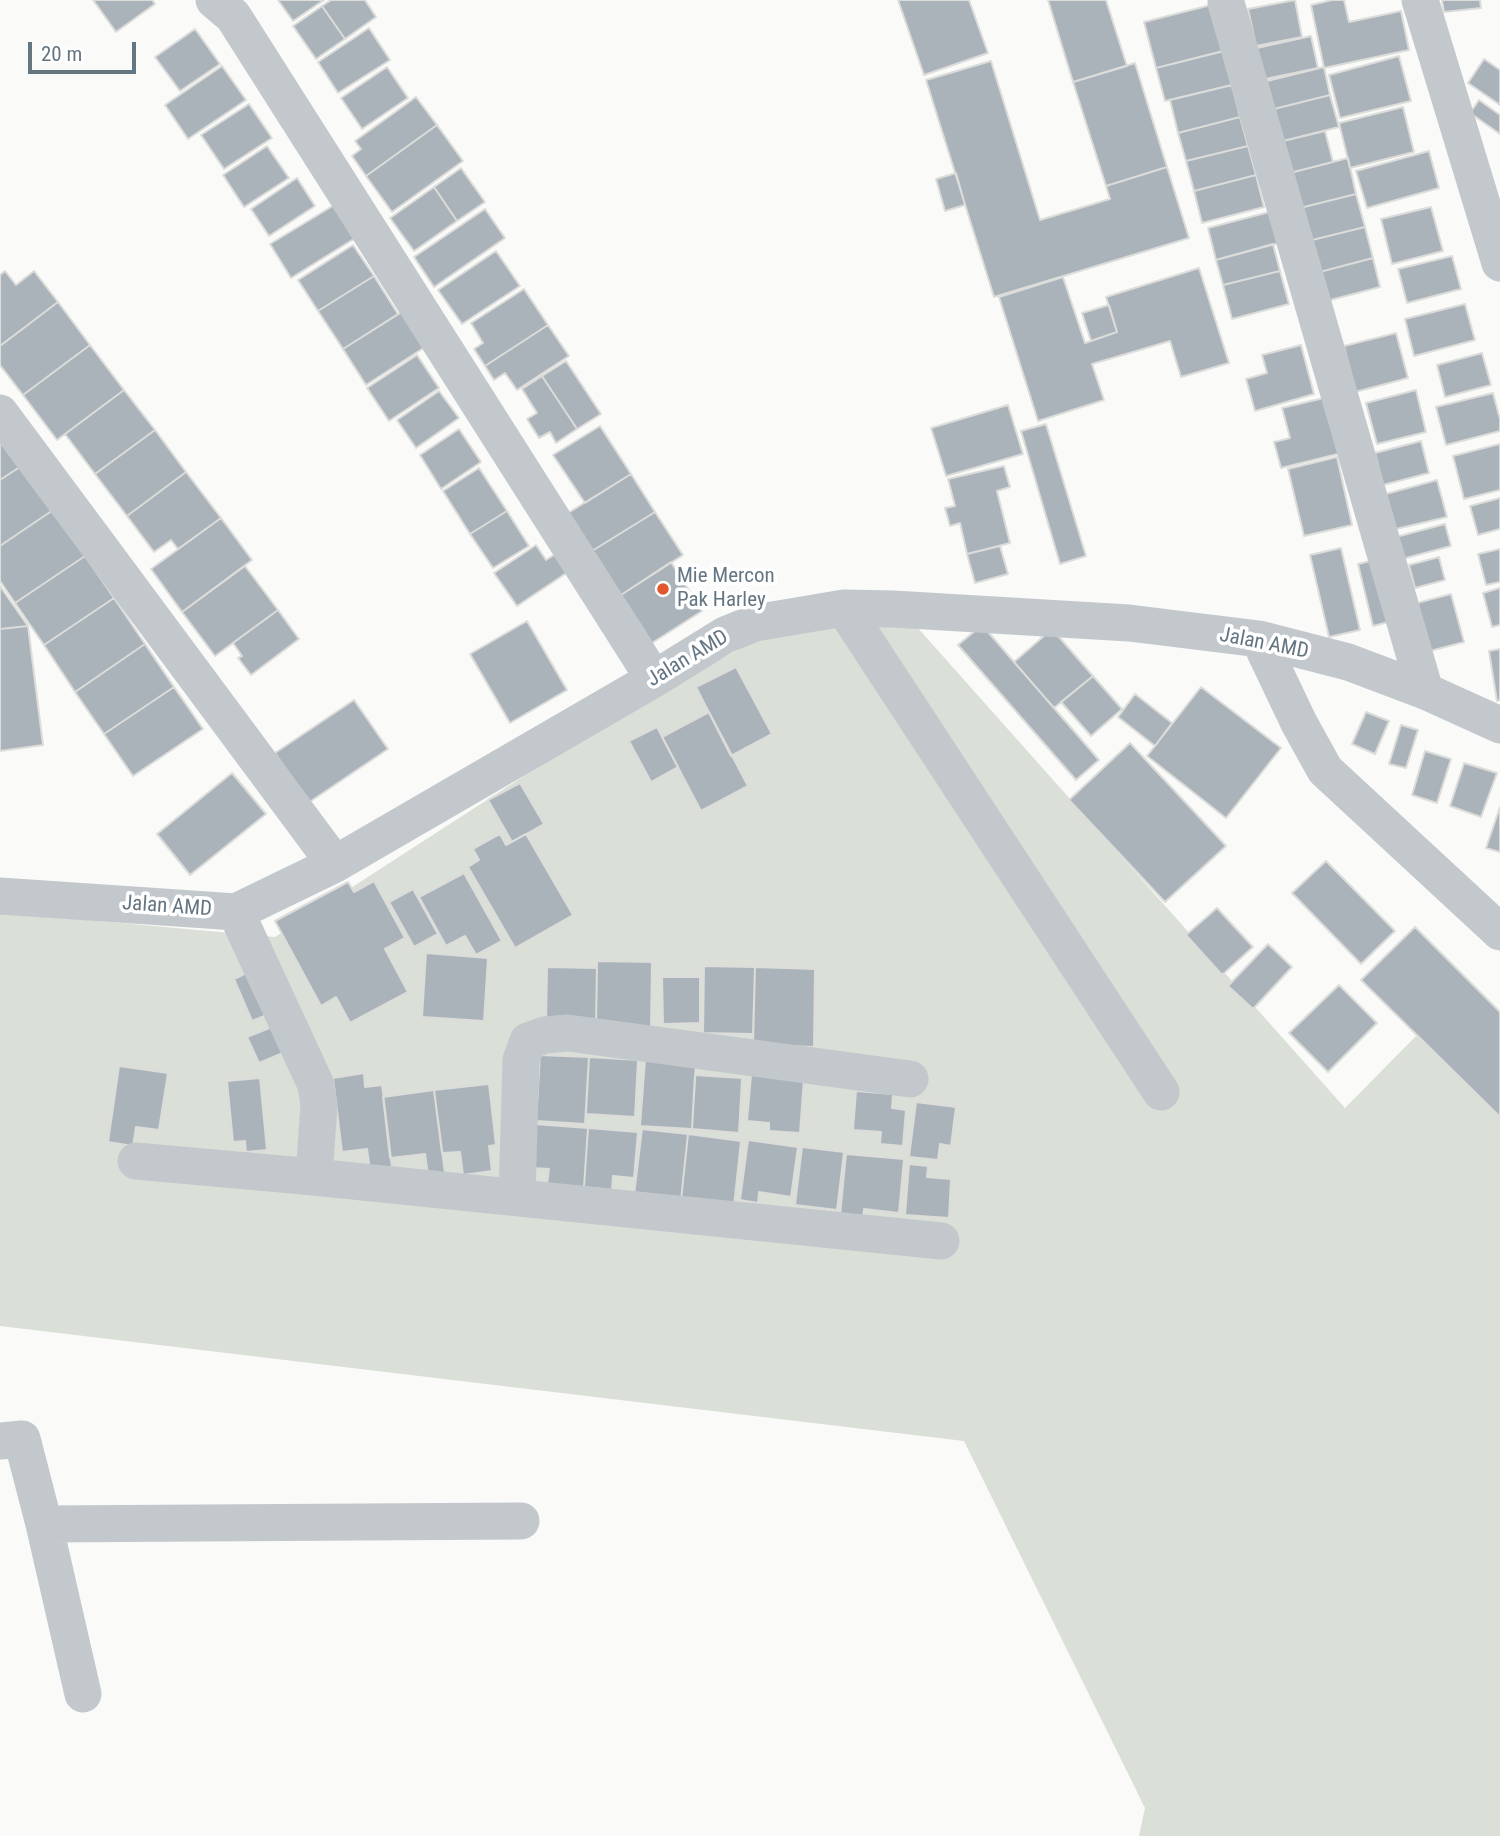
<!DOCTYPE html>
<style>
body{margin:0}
#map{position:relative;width:1500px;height:1836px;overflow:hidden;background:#fafaf8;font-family:"Roboto Condensed",sans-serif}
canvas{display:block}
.scale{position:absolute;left:28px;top:42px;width:108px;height:32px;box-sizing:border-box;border:4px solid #657683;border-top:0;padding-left:9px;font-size:21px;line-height:24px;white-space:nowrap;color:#657683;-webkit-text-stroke:5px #fff;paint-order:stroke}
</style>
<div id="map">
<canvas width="1500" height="1836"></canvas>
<div class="scale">20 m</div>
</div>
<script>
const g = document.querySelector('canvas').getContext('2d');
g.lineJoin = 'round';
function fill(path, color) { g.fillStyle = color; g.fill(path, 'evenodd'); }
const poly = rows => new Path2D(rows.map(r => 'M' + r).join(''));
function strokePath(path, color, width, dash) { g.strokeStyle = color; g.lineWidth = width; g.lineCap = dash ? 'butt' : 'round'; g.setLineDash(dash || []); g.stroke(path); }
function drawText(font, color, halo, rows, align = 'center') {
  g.font = font + ' "Roboto Condensed",sans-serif'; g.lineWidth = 7; g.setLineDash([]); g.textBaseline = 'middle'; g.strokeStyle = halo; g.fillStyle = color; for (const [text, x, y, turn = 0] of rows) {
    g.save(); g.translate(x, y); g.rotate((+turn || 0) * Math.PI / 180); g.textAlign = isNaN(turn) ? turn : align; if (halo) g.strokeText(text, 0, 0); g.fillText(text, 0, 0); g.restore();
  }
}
const green = poly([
 [785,623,917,627,1345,1108,1416,1036,1500,1108,1500,1836,1139,1836,1145,1808,964,1441,0,1326,0,912,275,937,592,732]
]);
const building = poly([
 [93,0,152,0,155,4,116,32,93,0],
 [278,0,324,0,293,21,278,0],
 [331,0,365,0,376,17,345,39,322,6,331,0],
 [898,0,969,0,988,53,924,75,898,0],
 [1048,0,1106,0,1127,66,1073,82,1048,0],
 [1295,0,1302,37,1256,46,1248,9,1295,0],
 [1332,0,1344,0,1349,22,1401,11,1409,50,1324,68,1311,5,1332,0],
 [1442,0,1480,0,1481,8,1444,12,1442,0],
 [1211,5,1224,51,1156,68,1144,22,1211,5],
 [322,6,345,39,316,59,293,26,322,6],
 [369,28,390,60,338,93,318,62,369,28],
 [195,29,220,64,180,91,155,57,195,29],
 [1311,36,1318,68,1256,81,1248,50,1311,36],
 [1231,49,1240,83,1165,101,1156,68,1231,49],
 [1399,56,1411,101,1340,118,1329,75,1399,56],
 [1484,59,1500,70,1500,105,1468,83,1484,59],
 [991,61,1040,220,1110,199,1106,186,1167,167,1189,238,994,297,926,80,991,61],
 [1135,63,1167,167,1106,186,1073,82,1135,63],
 [222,66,246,100,188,139,165,105,222,66],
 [387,67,408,98,362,129,341,98,387,67],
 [1324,67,1330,95,1270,110,1263,82,1324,67],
 [1232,85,1240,117,1178,133,1170,100,1232,85],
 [1330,95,1339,127,1279,142,1270,110,1330,95],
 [416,97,437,125,366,176,352,156,361,149,355,141,416,97],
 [1479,100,1500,115,1500,134,1470,113,1479,100],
 [249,104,272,138,224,169,201,135,249,104],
 [1403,107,1414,152,1350,168,1339,123,1403,107],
 [1240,117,1248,146,1186,161,1178,133,1240,117],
 [437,125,463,161,392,212,366,176,437,125],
 [1325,131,1333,162,1286,174,1279,142,1325,131],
 [267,146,289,178,244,207,223,175,267,146],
 [1248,146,1256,175,1194,191,1186,161,1248,146],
 [1429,151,1439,188,1367,208,1356,171,1429,151],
 [1348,158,1356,194,1296,209,1286,174,1348,158],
 [461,168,485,202,457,221,434,187,461,168],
 [956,173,965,205,945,211,936,179,956,173],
 [1256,175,1264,207,1202,223,1194,191,1256,175],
 [297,178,315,206,269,236,251,209,297,178],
 [434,187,457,221,414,251,390,218,434,187],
 [1356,194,1365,227,1304,242,1296,209,1356,194],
 [336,204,357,237,291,278,270,244,336,204],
 [1431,207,1443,251,1392,264,1381,219,1431,207],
 [485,209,505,238,434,287,414,257,485,209],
 [1281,209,1290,240,1216,260,1208,228,1281,209],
 [1365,227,1373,258,1312,274,1304,242,1365,227],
 [1273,244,1280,271,1223,285,1216,260,1273,244],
 [353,245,374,276,318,311,298,280,353,245],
 [496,251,520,286,462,324,438,290,496,251],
 [1452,256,1461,289,1407,303,1398,269,1452,256],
 [1373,258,1380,287,1319,303,1312,274,1373,258],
 [1199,268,1229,363,1181,377,1170,341,1092,364,1104,400,1038,421,999,297,1063,277,1085,343,1117,332,1106,297,1199,268],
 [5,271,16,285,34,271,58,302,0,346,0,275,5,271],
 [1280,271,1289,304,1232,319,1223,285,1280,271],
 [374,276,398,314,343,349,318,311,374,276],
 [524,289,548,325,485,366,474,349,483,343,471,323,524,289],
 [58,302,90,345,23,395,0,365,0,346,58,302],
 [1465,304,1475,340,1414,356,1405,319,1465,304],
 [413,305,436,340,366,385,343,349,413,305],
 [1109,305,1117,332,1091,341,1082,313,1109,305],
 [548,325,569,356,517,390,505,373,494,380,485,366,548,325],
 [1396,333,1408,378,1355,392,1344,346,1396,333],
 [90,345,124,390,57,440,23,395,90,345],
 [1301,345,1314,394,1255,411,1246,379,1267,373,1262,355,1301,345],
 [1482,353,1491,385,1445,397,1437,365,1482,353],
 [417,355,439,388,389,421,367,388,417,355],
 [566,361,601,414,577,429,542,376,566,361],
 [542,376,577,429,556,443,550,432,539,438,527,419,537,413,522,389,542,376],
 [124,390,155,430,95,474,65,434,124,390],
 [1416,390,1426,432,1377,444,1366,403,1416,390],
 [439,391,459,418,416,448,397,420,439,391],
 [1493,393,1500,419,1500,431,1446,445,1436,407,1493,393],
 [1328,397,1342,453,1281,468,1274,442,1290,438,1282,408,1328,397],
 [1008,405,1023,454,946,476,931,428,1008,405],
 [1046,424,1086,556,1060,564,1021,431,1046,424],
 [600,426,631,474,585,503,553,455,600,426],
 [459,429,481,462,441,489,420,455,459,429],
 [155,430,186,472,127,516,95,474,155,430],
 [0,431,23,465,0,480,0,431],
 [1421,441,1429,473,1383,485,1375,453,1421,441],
 [1500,444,1500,490,1464,499,1453,456,1500,444],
 [1337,457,1352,525,1304,536,1288,469,1337,457],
 [23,465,53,510,0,546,0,480,23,465],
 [1004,466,1010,487,997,491,1010,543,967,554,960,523,950,526,945,508,955,506,948,479,1004,466],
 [479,468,507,511,470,534,443,491,479,468],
 [186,472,221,518,178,549,171,540,154,552,127,516,186,472],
 [631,474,655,512,592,551,568,513,631,474],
 [1437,480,1447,517,1396,529,1386,494,1437,480],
 [1500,498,1500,529,1478,535,1470,506,1500,498],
 [53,510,85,556,15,603,0,581,0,546,53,510],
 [507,511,529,546,493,568,470,534,507,511],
 [655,512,683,555,621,595,592,551,655,512],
 [221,518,252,560,182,612,151,569,221,518],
 [1445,524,1451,546,1402,559,1396,537,1445,524],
 [536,545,546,560,562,550,574,568,517,606,494,573,536,545],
 [1000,546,1008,574,975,583,967,554,1000,546],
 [1341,548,1360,630,1329,637,1310,555,1341,548],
 [1500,549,1500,582,1486,585,1478,554,1500,549],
 [85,556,114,598,44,645,15,603,85,556],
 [1439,557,1445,580,1415,588,1409,565,1439,557],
 [1378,559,1392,621,1373,626,1358,564,1378,559],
 [671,562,702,611,652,643,621,595,671,562],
 [245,566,278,610,215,656,182,612,245,566],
 [0,586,28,626,0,629,0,586],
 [1500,588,1500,625,1492,627,1483,593,1500,588],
 [1451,594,1464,642,1430,651,1417,603,1451,594],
 [114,598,145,644,75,692,44,645,114,598],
 [278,610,299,639,251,675,238,658,242,656,233,643,278,610],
 [527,621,567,690,510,723,470,654,527,621],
 [982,625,1099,760,1076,780,958,645,982,625],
 [28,626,43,745,0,751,0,629,28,626],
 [1052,629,1093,676,1054,708,1014,662,1052,629],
 [145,644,174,687,104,734,75,692,145,644],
 [1500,649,1500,700,1497,701,1489,651,1500,649],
 [736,667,772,734,731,756,696,687,736,667],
 [1093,676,1122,709,1091,736,1061,702,1093,676],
 [174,687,203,729,133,776,104,734,174,687],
 [1201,687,1281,748,1226,818,1147,756,1201,687],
 [1135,694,1172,723,1155,746,1118,717,1135,694],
 [354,700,388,749,308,803,275,753,354,700],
 [709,712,748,786,701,811,662,737,709,712],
 [1366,712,1389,721,1375,754,1352,744,1366,712],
 [1401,725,1418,730,1406,768,1389,764,1401,725],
 [657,727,678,767,651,782,629,741,657,727],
 [1130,743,1226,846,1165,902,1069,800,1130,743],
 [1425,751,1451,759,1437,803,1412,795,1425,751],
 [1464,763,1497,773,1481,817,1450,806,1464,763],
 [232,773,266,814,190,875,157,834,232,773],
 [520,783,544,824,512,842,488,800,520,783],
 [1500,807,1500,852,1486,848,1500,807],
 [500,834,506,845,526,834,573,915,515,948,468,867,479,860,473,849,500,834],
 [1326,861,1395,931,1361,964,1292,893,1326,861],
 [464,873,502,941,476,955,465,936,446,946,419,897,464,873],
 [374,881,405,938,385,949,408,992,350,1023,336,997,321,1006,275,921,348,882,354,892,374,881],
 [413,889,438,934,414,947,389,902,413,889],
 [1217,908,1253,947,1222,975,1186,935,1217,908],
 [1415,927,1500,1012,1500,1117,1361,980,1415,927],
 [1268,944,1292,967,1253,1009,1228,986,1268,944],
 [426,953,488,958,484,1021,422,1017,426,953],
 [597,961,652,962,651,1027,596,1026,597,961],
 [704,966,755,967,753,1034,703,1033,704,966],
 [547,967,597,968,596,1026,546,1025,547,967],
 [755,967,815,969,814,1047,753,1045,755,967],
 [255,969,274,1012,252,1021,234,979,255,969],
 [662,977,700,977,700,1023,663,1024,662,977],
 [1339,985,1377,1023,1328,1072,1289,1033,1339,985],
 [272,1027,283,1053,259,1063,247,1037,272,1027],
 [540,1055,589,1057,585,1124,536,1121,540,1055],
 [589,1057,638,1060,635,1117,586,1114,589,1057],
 [645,1060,696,1063,692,1129,640,1126,645,1060],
 [119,1066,168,1073,159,1130,136,1127,133,1146,108,1142,119,1066],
 [364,1073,365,1087,382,1085,392,1167,370,1170,367,1149,342,1152,333,1078,364,1073],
 [695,1075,742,1078,739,1133,692,1129,695,1075],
 [751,1075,804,1079,800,1133,769,1131,769,1123,747,1121,751,1075],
 [260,1078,267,1150,246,1152,245,1141,233,1142,227,1081,260,1078],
 [489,1084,496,1145,489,1146,492,1171,463,1175,460,1152,442,1153,434,1090,489,1084],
 [434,1090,445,1173,428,1175,425,1154,390,1158,383,1097,434,1090],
 [856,1091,893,1094,892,1108,906,1110,903,1146,880,1144,881,1132,853,1130,856,1091],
 [916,1102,956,1107,951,1146,940,1144,938,1160,909,1157,916,1102],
 [535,1124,588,1128,584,1187,547,1185,549,1169,532,1168,535,1124],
 [588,1128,638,1132,634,1178,613,1176,612,1190,584,1187,588,1128],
 [642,1129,688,1134,681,1200,634,1195,642,1129],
 [688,1134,741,1141,734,1206,681,1200,688,1134],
 [748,1140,798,1147,791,1197,759,1192,758,1203,740,1200,748,1140],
 [802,1147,844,1152,837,1210,795,1205,802,1147],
 [846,1154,904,1159,899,1213,864,1209,863,1219,840,1216,846,1154],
 [909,1164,928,1166,927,1177,951,1179,949,1218,905,1215,909,1164]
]);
const minor = poly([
 [214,0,233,16,654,679],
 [1420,0,1500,263],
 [1226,3,1425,691],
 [0,413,335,864],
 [844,608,1161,1092],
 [1259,639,1299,723,1325,770,1500,932],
 [0,896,236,912,335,864,654,679,725,635,755,623,844,608,893,609,1129,623,1259,639,1348,662,1425,691,1500,725],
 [236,912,316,1085,319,1105,314,1177,941,1241],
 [136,1161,314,1177],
 [517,1197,521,1060,528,1041,545,1035,568,1033,910,1079],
 [0,1441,22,1439,44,1524,83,1694],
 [44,1524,521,1521]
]);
const markers = [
 [663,589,7,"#e4572e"]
];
const poiNames = [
 ["Mie Mercon",677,577],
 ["Pak Harley",677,601]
];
const streetNames = [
 ["Jalan AMD",1264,644,11],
 ["Jalan AMD",688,659,-31],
 ["Jalan AMD",167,907,4]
];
fill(green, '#dadfd7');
fill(building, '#aab3b9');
strokePath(building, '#dcdcda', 2);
strokePath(minor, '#c3c8cc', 37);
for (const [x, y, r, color] of markers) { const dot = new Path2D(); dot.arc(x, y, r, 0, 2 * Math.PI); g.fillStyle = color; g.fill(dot); strokePath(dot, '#fff', 2.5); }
drawText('21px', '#657683', '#fff', poiNames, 'left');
drawText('21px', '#657683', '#fff', streetNames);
</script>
